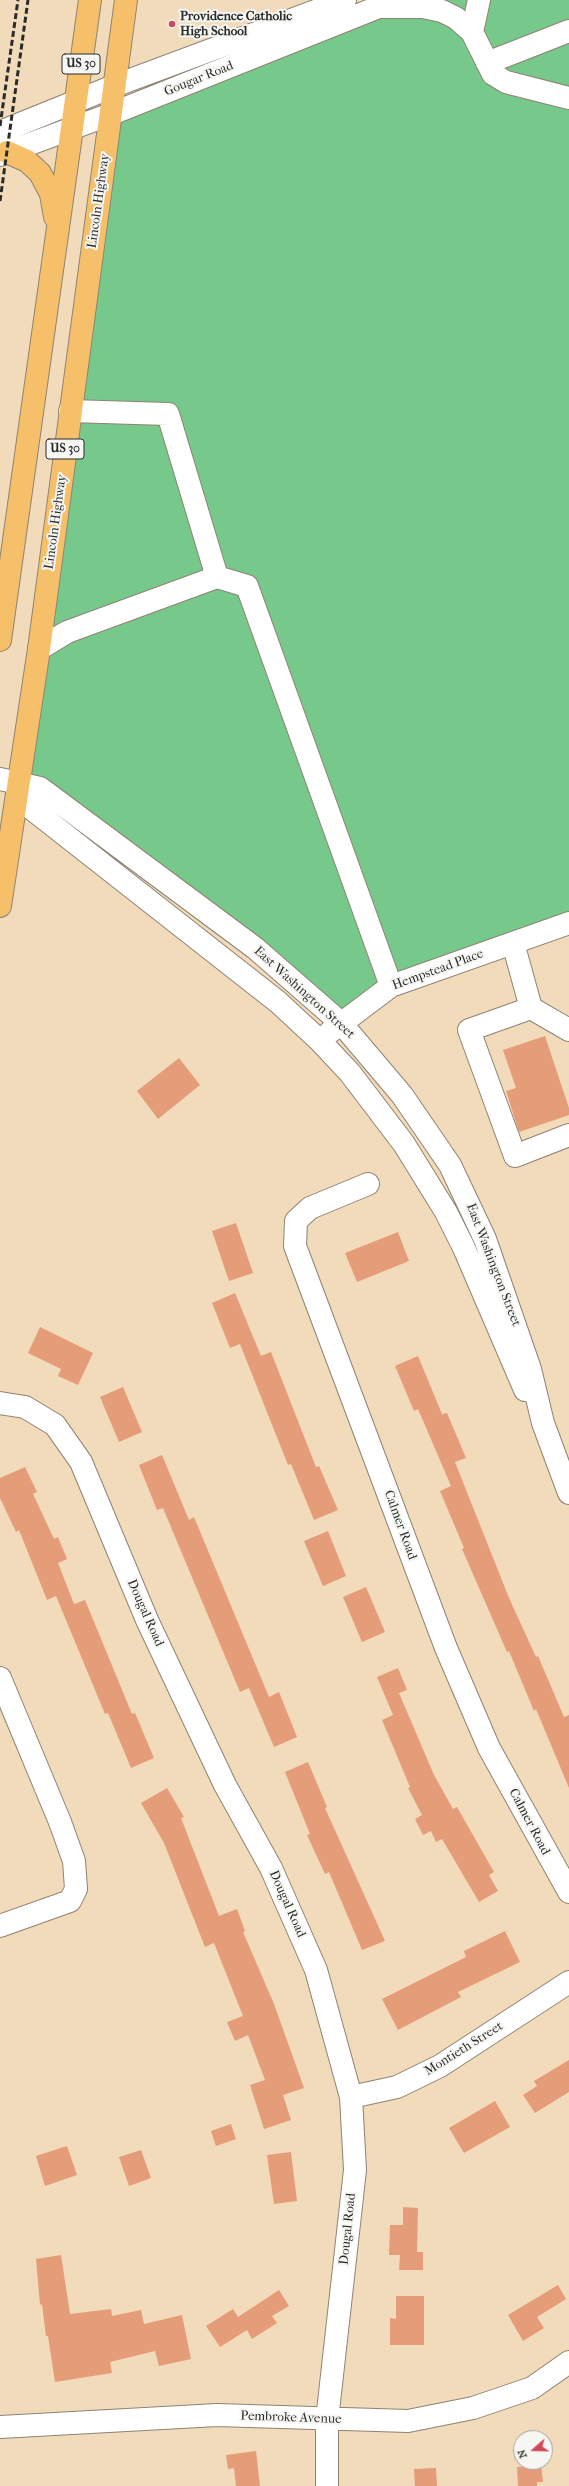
<!DOCTYPE html>
<style>
body{margin:0}
#map{position:relative;width:569px;height:2486px;overflow:hidden;background:#f1dbbb;font-family:"IM FELL French Canon",serif}
canvas{display:block}
.north{position:absolute;left:513px;top:2430px;width:40px;height:40px;box-sizing:border-box;background:#f6f6f2;border:1px solid #a5a5a2;border-radius:50%;rotate:250deg;font-size:11px;font-weight:700;line-height:16px;text-align:center;color:#2b2b2b}
.north::after{content:'';display:block;margin:auto;width:14px;height:18px;background:#d1495b;clip-path:polygon(50% 0,100% 100%,50% 72%,0 100%)}
</style>
<div id="map">
<canvas width="569" height="2486"></canvas>
<div class="north">N</div>
</div>
<script>
const g = document.querySelector('canvas').getContext('2d');
g.lineJoin = 'round';
function fill(path, color) { g.fillStyle = color; g.fill(path, 'evenodd'); }
const poly = rows => new Path2D(rows.map(r => 'M' + r).join(''));
function strokePath(path, color, width, dash) { g.strokeStyle = color; g.lineWidth = width; g.lineCap = dash ? 'butt' : 'round'; g.setLineDash(dash || []); g.stroke(path); }
function drawText(font, color, halo, rows, align = 'center') {
  g.font = font + ' "IM FELL French Canon",serif'; g.lineWidth = 4; g.setLineDash([]); g.textBaseline = 'middle'; g.strokeStyle = halo; g.fillStyle = color; for (const [text, x, y, turn = 0] of rows) {
    g.save(); g.translate(x, y); g.rotate((+turn || 0) * Math.PI / 180); g.textAlign = isNaN(turn) ? turn : align; if (halo) g.strokeText(text, 0, 0); g.fillText(text, 0, 0); g.restore();
  }
}
const green = poly([
 [398,0,569,0,569,915,383,981,342,1009,28,779,117,118]
]);
const building = poly([
 [545,1036,569,1108,569,1115,519,1132,506,1091,516,1088,503,1050],
 [179,1058,200,1085,158,1119,137,1091],
 [236,1223,253,1273,229,1281,212,1231],
 [398,1232,409,1261,357,1282,345,1253],
 [235,1293,261,1356,271,1352,316,1467,319,1466,338,1510,314,1520,291,1464,288,1465,240,1344,230,1348,212,1303],
 [40,1327,93,1353,78,1385,58,1376,61,1369,28,1353],
 [418,1356,442,1414,447,1413,466,1458,455,1462,509,1598,536,1657,538,1656,564,1717,569,1715,569,1788,536,1709,534,1711,509,1651,507,1652,462,1549,464,1548,440,1491,451,1486,418,1409,414,1411,395,1366],
 [123,1387,142,1432,119,1442,100,1397],
 [162,1455,189,1520,194,1517,269,1697,279,1692,297,1737,274,1747,249,1688,240,1692,163,1508,157,1510,139,1465],
 [25,1467,37,1492,33,1494,54,1539,58,1537,67,1559,58,1563,74,1604,85,1600,132,1714,135,1713,154,1758,131,1768,108,1713,105,1714,56,1596,47,1600,19,1530,16,1532,0,1498,0,1478],
 [328,1531,346,1576,323,1586,304,1541],
 [366,1587,385,1632,362,1642,343,1597],
 [398,1668,407,1690,399,1693,434,1775,453,1809,457,1807,494,1872,489,1875,498,1891,479,1902,442,1839,436,1842,431,1831,423,1835,415,1819,422,1815,408,1788,410,1787,382,1720,393,1715,377,1677],
 [308,1762,327,1807,325,1808,385,1941,362,1950,329,1872,325,1874,307,1835,310,1834,285,1772],
 [167,1788,184,1817,181,1818,219,1916,237,1909,245,1931,243,1932,274,2004,304,2088,283,2095,291,2120,264,2129,250,2085,265,2080,248,2035,235,2041,227,2022,243,2016,214,1943,205,1947,164,1843,141,1803],
 [505,1931,520,1962,458,1992,461,1997,398,2030,382,1999,466,1957,464,1951],
 [569,2060,569,2092,535,2113,523,2095,537,2086,534,2081],
 [495,2101,510,2127,464,2153,449,2128],
 [231,2124,236,2139,216,2146,211,2131],
 [67,2146,77,2175,45,2186,36,2156],
 [141,2150,151,2178,129,2186,119,2157],
 [291,2152,297,2201,274,2204,267,2155],
 [403,2207,418,2208,417,2252,423,2252,423,2270,399,2270,400,2255,389,2255,390,2225,403,2225],
 [61,2255,70,2314,111,2309,112,2316,141,2310,144,2324,182,2315,191,2359,159,2366,155,2351,110,2362,112,2373,55,2382,48,2336,46,2336,42,2304,40,2305,36,2259],
 [558,2285,566,2299,537,2317,544,2328,523,2341,508,2315],
 [279,2290,289,2306,272,2316,277,2323,252,2339,247,2330,220,2347,206,2326,233,2309,238,2317],
 [396,2296,424,2296,424,2345,390,2345,390,2318,396,2319],
 [256,2451,260,2486,236,2486,234,2468,228,2469,226,2455],
 [541,2465,543,2482,537,2482,537,2486,518,2486,517,2467],
 [436,2468,437,2486,415,2486,414,2469]
]);
const minor = poly([
 [381,7,423,7,442,11,456,18,472,32,493,74,506,82,569,98],
 [472,32,479,0],
 [487,63,569,31],
 [0,132,114,86,345,0],
 [0,155,111,114,396,0],
 [70,411,168,414,217,577],
 [39,649,67,632,217,577,247,586,391,986],
 [0,779,40,788,255,948,341,1023,402,1095,450,1165,485,1239,530,1369,543,1423,569,1493],
 [17,784,27,805,278,1002,320,1041,350,1073,404,1144,446,1212,464,1248,525,1390],
 [513,943,531,1008,569,1030],
 [531,1008,469,1030,515,1156,569,1135],
 [330,1032,391,986,569,923],
 [368,1184,310,1208,296,1221,295,1246,446,1648,489,1748,569,1892],
 [0,1403,25,1407,55,1425,81,1462,147,1620,225,1785,271,1868,316,1970,351,2097,355,2170,327,2420,327,2486],
 [0,1678,60,1822,74,1861,76,1889,70,1901,0,1926],
 [351,2097,397,2087,440,2066,569,1982],
 [0,2427,217,2415,408,2421,473,2408,532,2388,569,2362]
]);
const major = poly([
 [7,152,27,161,40,173,51,194,55,217],
 [0,640,90,0],
 [0,906,39,649,126,0]
]);
const rail = poly([
 [0,126,18,0],
 [0,201,28,0]
]);
const markers = [
 [172,24,4,"#d1495b"]
];
const shields = [
 [81,64,38],
 [65,449,38]
];
const shieldNames = [
 ["US 30",81,64],
 ["US 30",65,449]
];
const poiNames = [
 ["Providence Catholic",180,17],
 ["High School",180,32]
];
const streetNames = [
 ["Gougar Road",199,79,-22],
 ["Lincoln Highway",99,201,-82],
 ["Lincoln Highway",56,522,-82],
 ["Hempstead Place",438,970,-20],
 ["East Washington Street",304,993,42],
 ["East Washington Street",493,1265,69],
 ["Calmer Road",400,1525,70],
 ["Dougal Road",145,1613,66],
 ["Calmer Road",529,1822,62],
 ["Dougal Road",287,1904,66],
 ["Montieth Street",464,2049,-32],
 ["Dougal Road",348,2229,-84],
 ["Pembroke Avenue",291,2418,2]
];
fill(green, '#76c98b');
fill(building, '#e59c78');
strokePath(minor, '#8e8373', 24);
strokePath(major, '#8e8373', 24);
strokePath(minor, '#fff', 22);
strokePath(major, '#f6c06b', 22);
strokePath(rail, '#2b2b2b', 3, [6, 3]);
for (const [x, y, r, color] of markers) { const dot = new Path2D(); dot.arc(x, y, r, 0, 2 * Math.PI); g.fillStyle = color; g.fill(dot); strokePath(dot, '#f6f6f2', 1.5); }
for (const [x, y, w] of shields) { const box = new Path2D(); box.roundRect(x - w / 2, y - 10, w, 20, 3); g.fillStyle = '#f6f6f2'; g.fill(box); strokePath(box, '#2b2b2b', 1); }
drawText('bold 12px', '#2b2b2b', null, shieldNames);
drawText('bold 13px', '#2b2b2b', '#f6f6f2', poiNames, 'left');
drawText('13px', '#2b2b2b', '#f6f6f2', streetNames);
</script>
